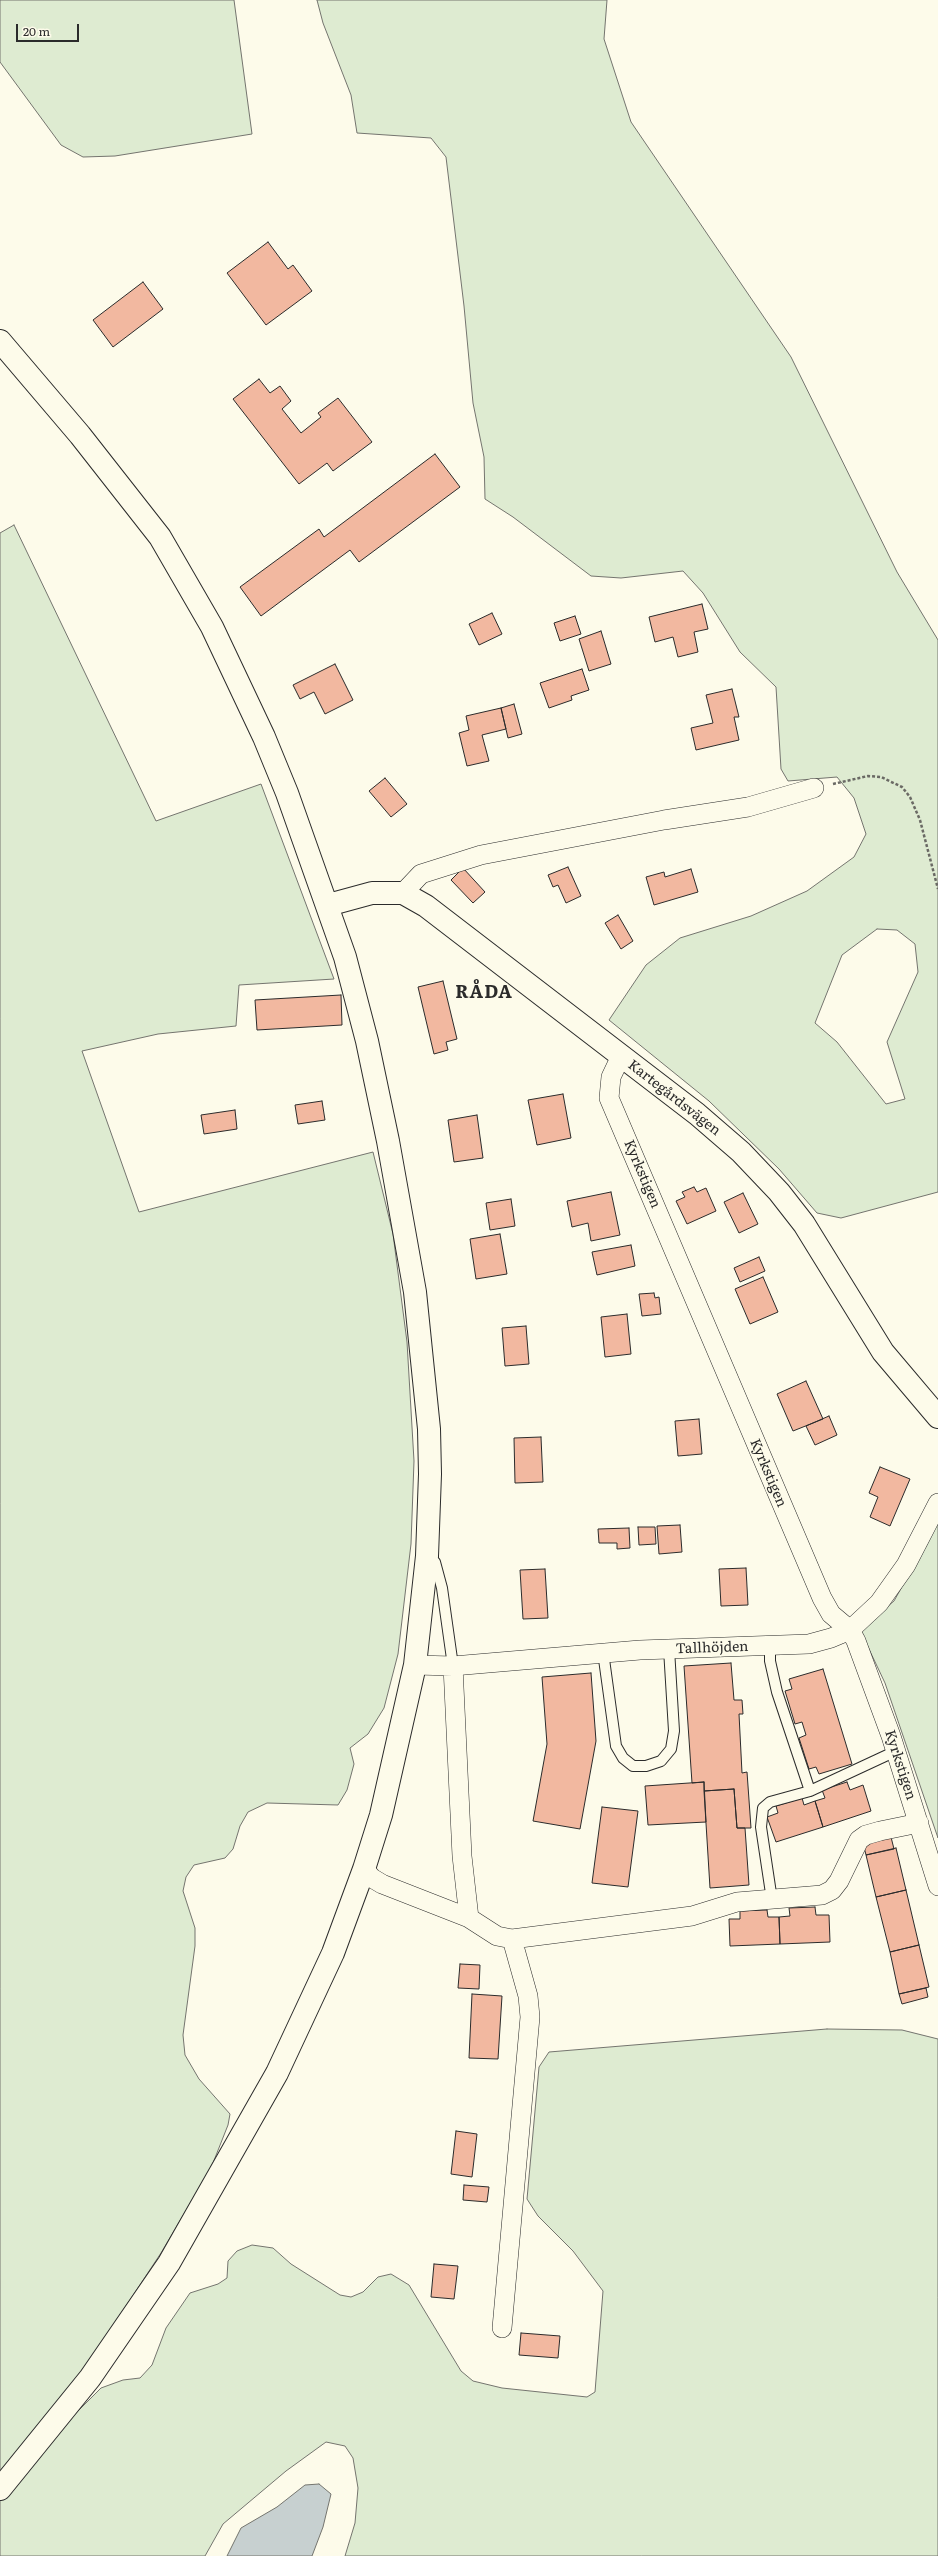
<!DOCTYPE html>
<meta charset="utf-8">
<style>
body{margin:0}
#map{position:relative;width:938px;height:2556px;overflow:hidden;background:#fdfbea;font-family:Literata,serif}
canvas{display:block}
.scale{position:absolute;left:16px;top:24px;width:63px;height:18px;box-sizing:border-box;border:2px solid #2b2b2b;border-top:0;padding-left:5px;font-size:12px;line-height:14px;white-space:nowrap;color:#2b2b2b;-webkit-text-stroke:3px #fdfbea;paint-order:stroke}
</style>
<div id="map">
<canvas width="938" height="2556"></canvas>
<div class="scale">20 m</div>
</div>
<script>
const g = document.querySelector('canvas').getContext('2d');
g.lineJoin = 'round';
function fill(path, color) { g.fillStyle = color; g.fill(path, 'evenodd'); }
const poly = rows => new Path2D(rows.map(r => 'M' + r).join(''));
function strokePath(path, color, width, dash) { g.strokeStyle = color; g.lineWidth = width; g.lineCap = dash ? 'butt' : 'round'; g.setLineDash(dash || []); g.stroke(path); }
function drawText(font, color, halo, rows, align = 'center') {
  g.font = font + ' Literata,serif'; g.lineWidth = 3; g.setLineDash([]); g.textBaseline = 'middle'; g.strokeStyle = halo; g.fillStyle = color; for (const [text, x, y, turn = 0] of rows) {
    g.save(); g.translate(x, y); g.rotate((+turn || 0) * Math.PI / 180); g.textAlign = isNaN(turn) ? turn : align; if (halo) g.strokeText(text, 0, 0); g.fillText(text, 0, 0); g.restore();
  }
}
const green = poly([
 [0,0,234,0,252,134,115,156,83,157,61,145,0,62,0,0],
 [317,0,607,0,604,39,631,122,791,357,897,572,938,640,938,1192,841,1218,817,1213,779,1169,709,1101,609,1020,646,965,680,938,751,916,807,891,854,857,866,834,854,798,837,777,788,781,781,769,776,687,740,652,703,593,683,571,621,578,591,576,513,517,485,499,484,457,473,403,464,306,446,157,431,138,357,133,351,95,323,23,317,0],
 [877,929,897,930,915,944,918,972,887,1042,905,1099,886,1104,837,1042,815,1023,842,955,877,929],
 [14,525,156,821,261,784,334,979,239,985,236,1026,158,1034,82,1051,139,1212,373,1152,393,1234,407,1342,414,1461,411,1544,398,1654,384,1708,368,1734,350,1748,354,1764,347,1790,338,1805,267,1803,248,1812,240,1826,233,1849,225,1858,194,1865,186,1877,183,1891,195,1928,195,1946,183,2035,185,2055,199,2079,230,2114,228,2125,211,2168,161,2253,83,2371,0,2474,0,533,14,525],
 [938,1522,938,1838,885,1683,860,1630,894,1601,938,1522],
 [827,2029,902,2030,938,2039,938,2556,345,2556,355,2523,358,2488,353,2458,345,2446,326,2442,286,2471,223,2524,205,2556,0,2556,0,2501,68,2421,101,2388,123,2380,140,2378,152,2365,166,2328,190,2293,218,2284,227,2278,228,2261,237,2251,252,2245,273,2248,291,2264,340,2295,351,2297,363,2292,378,2277,391,2274,409,2285,461,2371,473,2381,502,2388,587,2397,595,2392,603,2291,573,2251,538,2216,527,2199,539,2067,549,2052,827,2029]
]);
const water = poly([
 [319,2484,331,2494,323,2527,312,2556,227,2556,241,2528,277,2507,305,2485,319,2484]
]);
const building = poly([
 [268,242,288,269,293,265,312,291,266,325,227,273,268,242],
 [143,282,163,309,113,347,93,320,143,282],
 [259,379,270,393,280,386,291,401,282,409,301,433,321,417,318,413,338,398,372,442,333,471,327,463,299,484,233,399,259,379],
 [435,454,460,487,359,562,350,550,261,616,240,587,319,529,324,537,435,454],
 [702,604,708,629,694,632,698,652,678,657,673,637,655,642,649,617,702,604],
 [492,613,502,634,479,645,469,624,492,613],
 [575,616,581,634,560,641,554,623,575,616],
 [601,631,611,664,589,671,579,639,601,631],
 [335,664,353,700,325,714,314,692,300,699,293,685,335,664],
 [582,669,589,690,571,696,572,700,549,708,540,683,582,669],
 [732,689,739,717,734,717,739,740,696,750,691,728,713,723,706,695,732,689],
 [514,704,522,734,508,738,501,708,514,704],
 [501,708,506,729,482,735,489,761,467,766,459,733,469,730,466,716,501,708],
 [385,778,407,804,391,817,369,791,385,778],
 [568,867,581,896,566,903,558,885,553,887,548,875,568,867],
 [463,868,485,892,473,903,451,880,463,868],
 [691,869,698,892,654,905,646,877,664,872,665,877,691,869],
 [618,915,633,941,621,949,605,923,618,915],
 [443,981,457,1039,446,1042,448,1050,434,1054,418,987,443,981],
 [341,995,342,1025,257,1030,255,1000,341,995],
 [563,1094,571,1138,537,1145,528,1100,563,1094],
 [322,1101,325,1120,298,1124,295,1105,322,1101],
 [235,1110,237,1129,204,1134,201,1115,235,1110],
 [477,1115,483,1158,454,1162,448,1120,477,1115],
 [694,1187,697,1192,706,1188,716,1211,687,1224,676,1201,685,1197,682,1192,694,1187],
 [611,1192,620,1235,591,1241,588,1223,572,1227,567,1201,611,1192],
 [743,1193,758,1224,739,1233,724,1202,743,1193],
 [511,1199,515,1226,490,1230,486,1203,511,1199],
 [500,1234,507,1274,476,1279,470,1239,500,1234],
 [631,1245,635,1266,597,1275,592,1252,631,1245],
 [759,1257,765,1271,740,1282,734,1268,759,1257],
 [763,1277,778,1312,750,1324,735,1289,763,1277],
 [654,1293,655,1298,659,1297,661,1314,642,1316,639,1294,654,1293],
 [627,1314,631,1354,605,1357,601,1317,627,1314],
 [526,1326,529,1364,505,1366,502,1328,526,1326],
 [806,1381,823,1419,793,1431,777,1394,806,1381],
 [829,1416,837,1435,815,1445,806,1426,829,1416],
 [699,1419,702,1454,678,1456,675,1421,699,1419],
 [541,1437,543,1482,515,1483,514,1438,541,1437],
 [880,1467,910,1479,890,1526,870,1517,878,1497,869,1493,880,1467],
 [680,1525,682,1552,659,1554,657,1526,680,1525],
 [638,1527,655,1527,656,1544,639,1545,638,1527],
 [629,1528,630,1548,617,1549,617,1543,599,1543,598,1529,629,1528],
 [746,1568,748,1605,721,1606,719,1569,746,1568],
 [545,1569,548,1618,523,1619,520,1570,545,1569],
 [731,1663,734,1700,742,1700,743,1714,739,1714,742,1773,747,1772,751,1828,737,1828,734,1789,704,1791,704,1782,692,1783,684,1666,731,1663],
 [823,1669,852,1764,819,1774,816,1767,809,1769,799,1738,806,1735,802,1722,795,1724,785,1691,792,1689,789,1679,823,1669],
 [591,1673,596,1741,580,1829,533,1821,547,1744,542,1677,591,1673],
 [704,1782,706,1822,648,1825,645,1786,704,1782],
 [847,1782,850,1790,863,1785,871,1811,823,1827,815,1801,825,1798,822,1790,847,1782],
 [734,1789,737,1828,745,1828,749,1885,710,1888,704,1791,734,1789],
 [802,1798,804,1805,815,1801,823,1827,776,1842,767,1817,778,1813,776,1806,802,1798],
 [602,1807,638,1811,628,1887,592,1883,602,1807],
 [891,1837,894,1849,866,1855,863,1843,891,1837],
 [896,1848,906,1890,876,1897,866,1855,896,1848],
 [906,1890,919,1945,890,1952,876,1897,906,1890],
 [815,1907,816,1915,829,1915,830,1942,780,1944,779,1917,790,1916,789,1908,815,1907],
 [767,1910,768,1917,779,1917,780,1944,730,1946,729,1919,740,1919,740,1911,767,1910],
 [919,1945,929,1987,899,1994,890,1952,919,1945],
 [460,1964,480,1965,479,1989,458,1988,460,1964],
 [926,1988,928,1997,902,2004,899,1994,926,1988],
 [472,1994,502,1996,498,2059,469,2058,472,1994],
 [456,2131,477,2134,472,2177,451,2174,456,2131],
 [464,2185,489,2187,487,2202,463,2200,464,2185],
 [434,2264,458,2266,454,2299,431,2297,434,2264],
 [521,2333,560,2336,558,2358,519,2355,521,2333]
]);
const path = poly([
 [833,784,868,776,881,777,902,787,910,797,920,820,938,889]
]);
const lane = poly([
 [429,1557,435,1562,442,1588,453,1666],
 [770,1646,770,1661,777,1692,810,1791,770,1802,763,1808,761,1827,772,1900],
 [603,1652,616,1746,623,1758,633,1766,646,1766,661,1761,671,1749,674,1731,669,1649],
 [810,1791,896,1751]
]);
const street = poly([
 [403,893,421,874,481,855,664,820,748,807,814,788],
 [621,1056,611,1077,609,1098,822,1598,831,1614,850,1630,856,1641,891,1736,938,1886],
 [415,1665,453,1666,640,1650,809,1644,831,1638,850,1630,879,1603,906,1565,938,1503],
 [453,1666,462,1856,469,1918],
 [364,1869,372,1878,382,1884,469,1918,497,1936,512,1939,692,1916,737,1902,822,1895,832,1890,839,1881,859,1840,866,1835,880,1831,919,1823],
 [502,2328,530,2017,528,1996,512,1939]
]);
const secondary = poly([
 [0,341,80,435,160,537,212,627,264,737,287,793,345,957,367,1041,388,1141,415,1292,429,1429,430,1474,427,1556,415,1665,381,1815,364,1869,333,1953,277,2073,169,2263,90,2378,0,2489],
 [328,905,372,893,403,893,426,906,697,1114,741,1152,779,1192,804,1224,883,1352,938,1417]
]);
const streetNames = [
 ["Kartegårdsvägen",674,1098,38],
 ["Kyrkstigen",642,1174,67],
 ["Kyrkstigen",768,1473,67],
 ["Tallhöjden",712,1648,-2],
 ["Kyrkstigen",900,1765,72]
];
const districtNames = [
 ["RÅDA",484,993]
];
fill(green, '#deebd1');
strokePath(green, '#74746e', 1);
fill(water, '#c7d0d0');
strokePath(water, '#74746e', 1);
fill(building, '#f2b8a0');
strokePath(building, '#2b2b2b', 1);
strokePath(lane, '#2b2b2b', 12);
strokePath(street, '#2b2b2b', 20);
strokePath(secondary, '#2b2b2b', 24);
strokePath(path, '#6a6964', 2.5, [3, 2]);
strokePath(lane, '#fdfbea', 10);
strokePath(street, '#fdfbea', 19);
strokePath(secondary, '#fdfbea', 22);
drawText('14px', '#2b2b2b', '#fdfbea', streetNames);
g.letterSpacing = '1px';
drawText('bold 18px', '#2b2b2b', '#fdfbea', districtNames);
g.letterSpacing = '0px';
</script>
